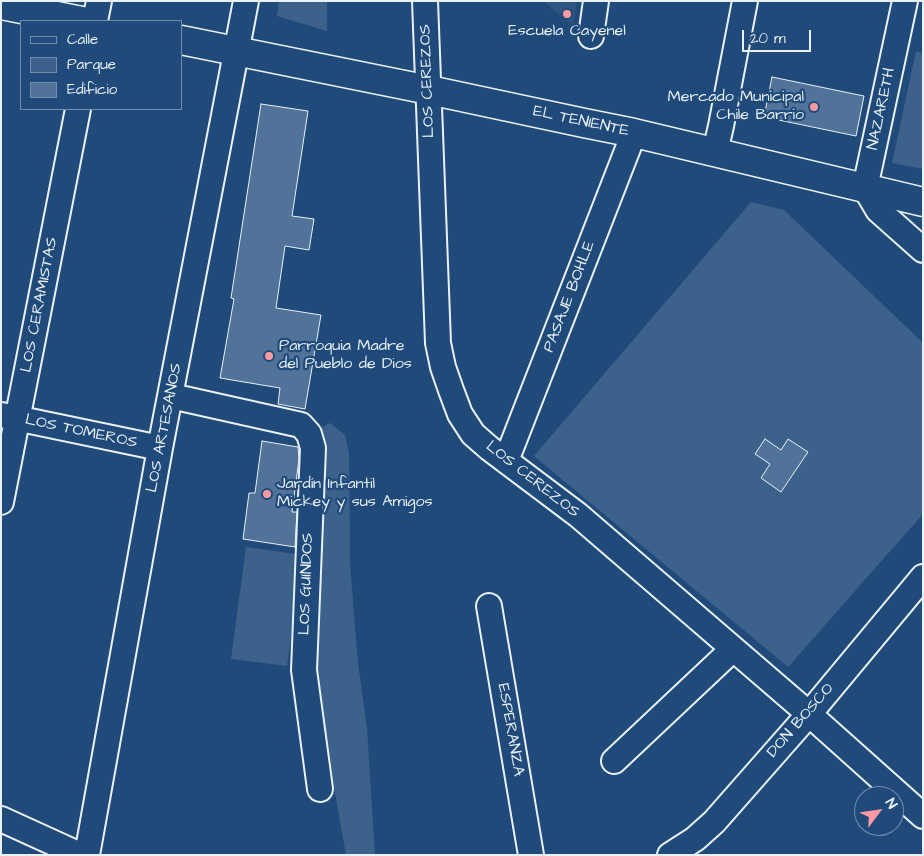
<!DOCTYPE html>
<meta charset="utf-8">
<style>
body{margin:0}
#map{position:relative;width:924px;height:856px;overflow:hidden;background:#1f4a7a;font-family:"Architects Daughter",sans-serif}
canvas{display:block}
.frame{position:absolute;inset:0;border:2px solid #e8f1f8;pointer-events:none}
.legend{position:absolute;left:20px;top:20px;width:162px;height:90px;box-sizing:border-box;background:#1f4a7a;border:1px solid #6f8dac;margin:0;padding:6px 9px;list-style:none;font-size:15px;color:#e8f1f8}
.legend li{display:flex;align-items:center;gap:10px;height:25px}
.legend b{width:25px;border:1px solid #6f8dac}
.north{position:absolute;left:854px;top:786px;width:50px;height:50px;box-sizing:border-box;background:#1f4a7a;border:1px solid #6f8dac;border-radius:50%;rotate:59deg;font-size:14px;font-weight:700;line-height:20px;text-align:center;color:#e8f1f8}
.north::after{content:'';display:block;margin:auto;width:18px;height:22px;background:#ff9aa2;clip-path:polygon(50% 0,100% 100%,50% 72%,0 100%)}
.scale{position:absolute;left:742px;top:30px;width:69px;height:22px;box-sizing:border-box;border:2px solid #e8f1f8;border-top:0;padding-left:6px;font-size:15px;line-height:18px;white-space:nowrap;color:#e8f1f8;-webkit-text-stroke:4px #1f4a7a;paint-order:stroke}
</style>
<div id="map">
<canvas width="924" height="856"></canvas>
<div class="frame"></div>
<ul class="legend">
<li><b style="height:6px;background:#1f4a7a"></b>Calle</li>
<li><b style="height:14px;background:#3c628c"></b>Parque</li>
<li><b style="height:14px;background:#517399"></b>Edificio</li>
</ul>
<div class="north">N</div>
<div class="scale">20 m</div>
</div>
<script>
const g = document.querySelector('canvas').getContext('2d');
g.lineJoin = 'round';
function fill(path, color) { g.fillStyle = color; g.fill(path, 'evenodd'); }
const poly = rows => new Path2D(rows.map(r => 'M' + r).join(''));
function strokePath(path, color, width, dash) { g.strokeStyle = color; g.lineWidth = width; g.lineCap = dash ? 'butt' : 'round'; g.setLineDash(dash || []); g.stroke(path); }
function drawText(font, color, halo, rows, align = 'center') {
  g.font = font + ' "Architects Daughter",sans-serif'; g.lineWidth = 4.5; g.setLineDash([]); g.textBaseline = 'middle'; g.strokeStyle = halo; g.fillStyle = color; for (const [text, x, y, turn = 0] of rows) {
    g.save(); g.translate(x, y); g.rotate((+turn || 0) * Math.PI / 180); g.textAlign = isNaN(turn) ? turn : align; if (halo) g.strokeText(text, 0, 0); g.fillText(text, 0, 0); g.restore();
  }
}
const built = poly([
 [543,1,577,1,573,26]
]);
const green = poly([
 [279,1,327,1,327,31,277,16],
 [916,51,923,53,923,169,892,163],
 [751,202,784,210,923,343,923,514,788,667,534,456],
 [330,423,345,435,349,453,350,565,358,663,367,728,375,855,346,855,326,742,312,669,320,428],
 [246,547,302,555,287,666,231,659]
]);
const building = poly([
 [772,77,864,96,856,136,764,117,772,77],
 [261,104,308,111,292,216,314,219,309,250,285,246,276,308,321,315,305,409,278,404,280,388,220,378,234,299,231,298,261,104],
 [765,439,781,450,788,439,808,452,781,492,761,478,770,464,755,454,765,439],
 [262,441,298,447,299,459,292,512,297,512,295,547,243,539,249,493,255,493,262,441]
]);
const minor = poly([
 [425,1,438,343,443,367,451,390,460,414,473,434,489,448,578,515,809,714,923,816],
 [905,1,865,188,878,210,923,250],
 [95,21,99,1],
 [591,36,596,1],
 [715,152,721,126,745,1],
 [171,396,301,425,309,434,313,448,304,670,320,789],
 [1,415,160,448],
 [506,461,634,133],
 [1,502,78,109],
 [489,606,531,855],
 [614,761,733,649],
 [1,819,80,855],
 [87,855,160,448,246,1],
 [670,855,695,839,714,822,809,714,923,577]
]);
const secondary = poly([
 [1,5,82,21],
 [181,40,429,90,584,123,634,133,923,202]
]);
const markers = [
 [567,14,5,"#ff9aa2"],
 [814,107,5,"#ff9aa2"],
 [269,356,5,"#ff9aa2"],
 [267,494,5,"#ff9aa2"]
];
const poiNames = [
 ["Escuela Cayenel",567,32,"center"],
 ["Mercado Municipal",804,98,"right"],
 ["Chile Barrio",804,116,"right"],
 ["Parroquia Madre",279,347],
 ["del Pueblo de Dios",279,365],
 ["Jardín Infantil",277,485],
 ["Mickey y sus Amigos",277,503]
];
const streetNames = [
 ["LOS CEREZOS",428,81,-92],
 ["NAZARETH",882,109,-78],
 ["EL TENIENTE",581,122,12],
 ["PASAJE BOHLE",570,297,-69],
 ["LOS CERAMISTAS",40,305,-79],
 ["LOS ARTESANOS",165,428,-79],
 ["LOS TOMEROS",81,432,12],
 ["LOS CEREZOS",532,480,38],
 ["LOS GUINDOS",307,584,-88],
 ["DON BOSCO",801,721,-49],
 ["ESPERANZA",510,730,80]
];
fill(built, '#2e5683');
fill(green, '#3c628c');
fill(building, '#517399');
strokePath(building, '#e8f1f8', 1);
strokePath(minor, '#e8f1f8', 28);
strokePath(secondary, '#e8f1f8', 31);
strokePath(minor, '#1f4a7a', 24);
strokePath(secondary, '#1f4a7a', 28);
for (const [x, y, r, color] of markers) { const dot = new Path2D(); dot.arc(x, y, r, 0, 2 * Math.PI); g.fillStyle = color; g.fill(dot); strokePath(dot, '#1f4a7a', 2); }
drawText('16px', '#e8f1f8', '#1f4a7a', poiNames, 'left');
drawText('16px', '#e8f1f8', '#1f4a7a', streetNames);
</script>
